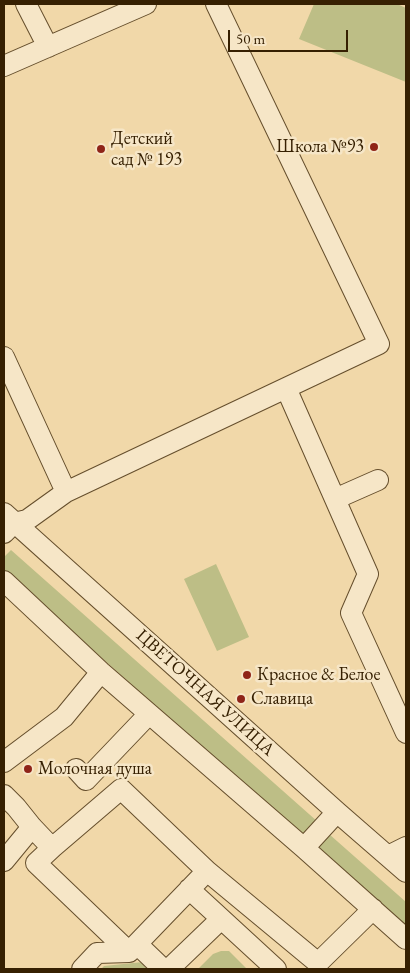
<!DOCTYPE html>
<meta charset="utf-8">
<style>
body{margin:0}
#map{position:relative;width:410px;height:973px;overflow:hidden;background:#f1d8a9;font-family:"EB Garamond",serif}
canvas{display:block}
.frame{position:absolute;inset:0;border:5px solid #362002;pointer-events:none}
.scale{position:absolute;left:228px;top:30px;width:120px;height:22px;box-sizing:border-box;border:2px solid #362002;border-top:0;padding-left:6px;font-size:15px;line-height:18px;white-space:nowrap;color:#362002;-webkit-text-stroke:4px #f6e6c7;paint-order:stroke}
</style>
<div id="map">
<canvas width="410" height="973"></canvas>
<div class="frame"></div>
<div class="scale">50 m</div>
</div>
<script>
const g = document.querySelector('canvas').getContext('2d');
g.lineJoin = 'round';
function fill(path, color) { g.fillStyle = color; g.fill(path, 'evenodd'); }
const poly = rows => new Path2D(rows.map(r => 'M' + r).join(''));
function strokePath(path, color, width, dash) { g.strokeStyle = color; g.lineWidth = width; g.lineCap = dash ? 'butt' : 'round'; g.setLineDash(dash || []); g.stroke(path); }
function drawText(font, color, halo, rows, align = 'center') {
  g.font = font + ' "EB Garamond",serif'; g.lineWidth = 5; g.setLineDash([]); g.textBaseline = 'middle'; g.strokeStyle = halo; g.fillStyle = color; for (const [text, x, y, turn = 0] of rows) {
    g.save(); g.translate(x, y); g.rotate((+turn || 0) * Math.PI / 180); g.textAlign = isNaN(turn) ? turn : align; if (halo) g.strokeText(text, 0, 0); g.fillText(text, 0, 0); g.restore();
  }
}
const green = poly([
 [314,4,397,4,406,8,406,82,299,39],
 [11,550,318,822,304,838,4,571,4,557],
 [216,564,249,637,217,651,184,579],
 [329,834,406,902,406,927,317,848],
 [221,951,229,951,247,969,198,969,213,954],
 [143,962,160,969,101,969,104,966]
]);
const minor = poly([
 [26,4,48,47],
 [4,66,146,4],
 [4,357,66,492],
 [286,388,368,574,351,613,406,733],
 [335,499,378,480],
 [4,513,337,812,406,872],
 [4,533,14,523,27,520,66,492,379,344,216,4],
 [4,581,101,672,304,848,406,939],
 [4,762,64,717,101,672],
 [76,769,86,780,149,714],
 [4,795,16,807,32,827,52,848,36,863,129,952],
 [52,848,121,789,207,871,129,952,97,953,82,969],
 [304,848,337,812],
 [388,856,406,847],
 [4,861,32,827],
 [207,871,318,963,373,909],
 [189,889,276,969],
 [137,944,163,969],
 [169,969,221,919]
]);
const markers = [
 [374,147,5,"#8f2418"],
 [101,149,5,"#8f2418"],
 [247,675,5,"#8f2418"],
 [241,699,5,"#8f2418"],
 [28,769,5,"#8f2418"]
];
const poiNames = [
 ["Детский",111,139],
 ["сад № 193",111,160],
 ["Школа №93",364,147,"right"],
 ["Красное & Белое",257,675],
 ["Славица",251,699],
 ["Молочная душа",38,769]
];
const streetNames = [
 ["ЦВЕТОЧНАЯ УЛИЦА",205,693,42]
];
fill(green, '#bdbe86');
strokePath(minor, '#654e2c', 22);
strokePath(minor, '#f6e6c7', 20);
for (const [x, y, r, color] of markers) { const dot = new Path2D(); dot.arc(x, y, r, 0, 2 * Math.PI); g.fillStyle = color; g.fill(dot); strokePath(dot, '#f6e6c7', 2); }
drawText('18px', '#362002', '#f6e6c7', poiNames, 'left');
drawText('18px', '#362002', '#f6e6c7', streetNames);
</script>
